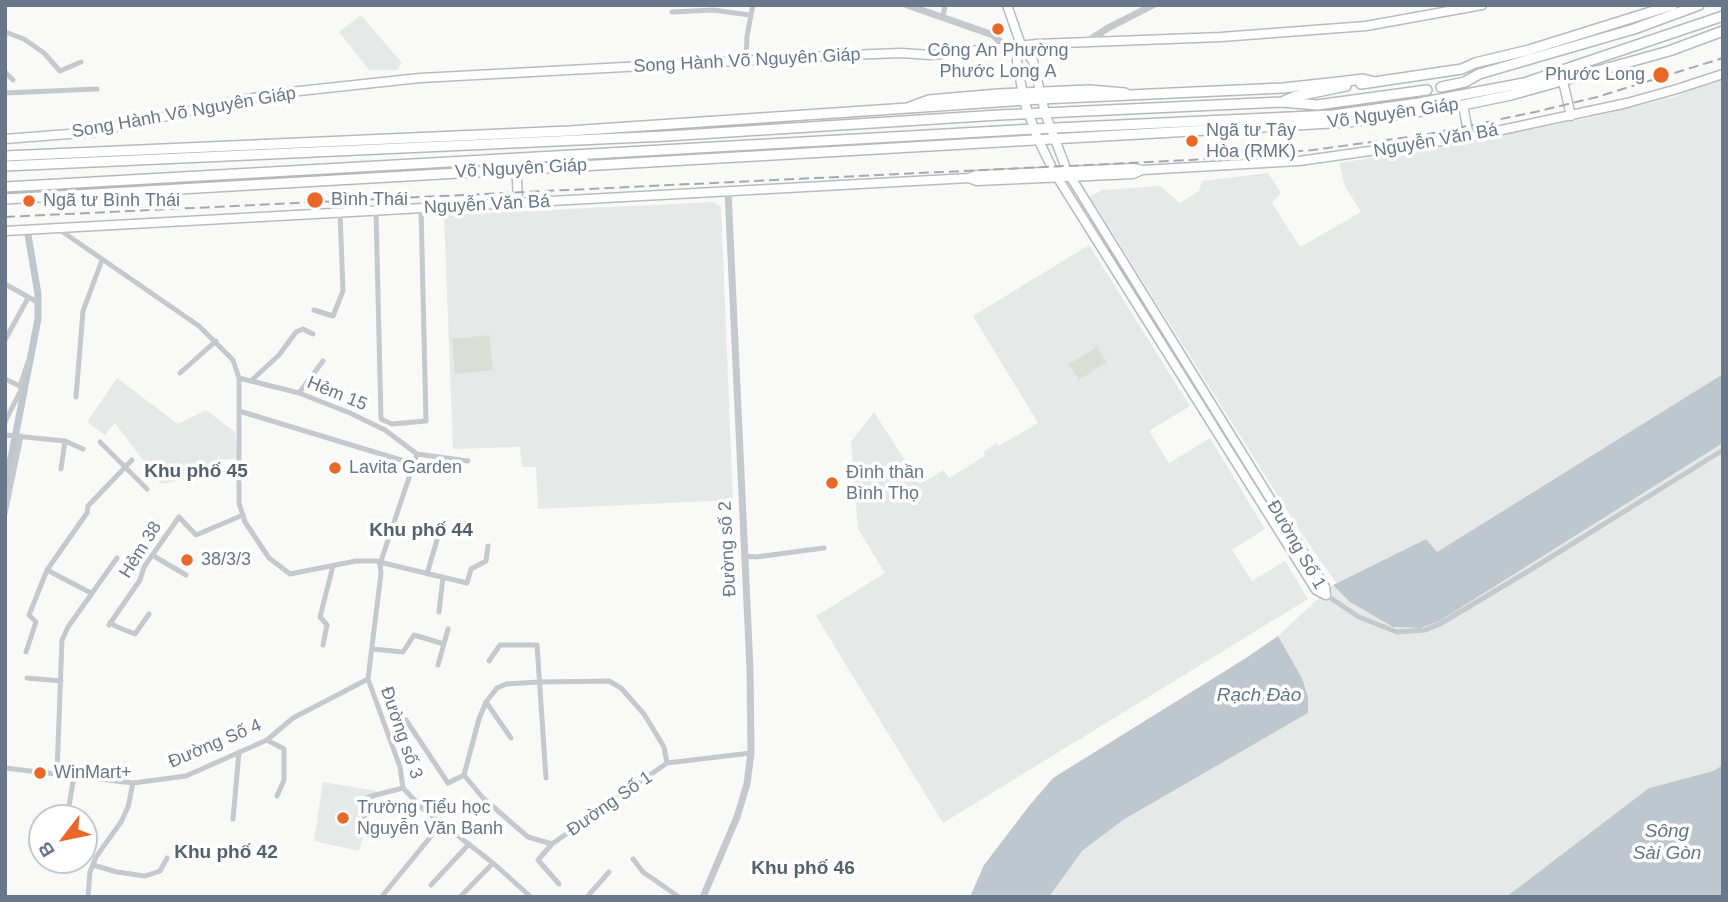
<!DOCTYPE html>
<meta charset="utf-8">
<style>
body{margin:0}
#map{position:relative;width:1728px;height:902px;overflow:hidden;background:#f9faf7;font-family:Helvetica,sans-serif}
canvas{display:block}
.frame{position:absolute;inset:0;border:7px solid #687789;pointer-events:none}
.north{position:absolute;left:28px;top:804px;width:70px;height:70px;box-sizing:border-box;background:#fff;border:2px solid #c3c9d0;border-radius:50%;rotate:238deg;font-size:19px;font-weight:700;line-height:28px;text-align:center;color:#687789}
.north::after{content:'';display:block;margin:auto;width:24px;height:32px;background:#e96828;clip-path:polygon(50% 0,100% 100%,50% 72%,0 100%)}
</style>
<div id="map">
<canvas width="1728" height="902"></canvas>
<div class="frame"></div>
<div class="north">B</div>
</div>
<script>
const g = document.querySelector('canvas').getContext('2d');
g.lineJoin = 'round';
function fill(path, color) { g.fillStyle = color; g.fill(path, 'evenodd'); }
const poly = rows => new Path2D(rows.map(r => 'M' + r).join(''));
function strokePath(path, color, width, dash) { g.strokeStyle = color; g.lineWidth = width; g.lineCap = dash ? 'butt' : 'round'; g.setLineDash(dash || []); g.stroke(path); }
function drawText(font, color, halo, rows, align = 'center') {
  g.font = font + ' Helvetica,sans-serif'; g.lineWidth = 7; g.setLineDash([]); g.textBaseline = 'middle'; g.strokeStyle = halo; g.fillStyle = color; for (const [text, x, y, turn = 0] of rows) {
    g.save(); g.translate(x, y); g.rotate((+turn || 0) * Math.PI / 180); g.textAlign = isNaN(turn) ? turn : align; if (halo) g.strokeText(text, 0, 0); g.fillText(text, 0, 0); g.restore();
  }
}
const built = poly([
 [361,15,402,63,397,70,369,70,339,32],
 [1723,78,1723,374,1436,553,1426,539,1336,583,1300,531,1090,197,1102,190,1160,186,1180,203,1199,191,1202,181,1268,173,1281,193,1272,203,1300,247,1361,212,1345,186,1339,163,1473,141,1592,117,1674,97],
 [714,202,721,207,733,500,538,509,536,467,522,467,520,447,453,449,444,215],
 [1089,245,1190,406,1149,431,1169,463,1210,438,1265,529,1232,550,1252,581,1285,561,1308,599,943,823,816,616,885,573,858,529,851,442,874,412,920,484,944,470,949,478,985,456,983,452,997,443,999,446,1038,423,973,316],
 [117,378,178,424,206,410,235,432,237,458,213,461,215,469,182,480,161,484,115,423,105,435,87,422],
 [1723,443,1723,765,1713,771,1649,788,1506,897,1049,897,1082,851,1123,820,1308,713,1302,678,1278,636,1333,585,1364,611,1410,629,1438,622],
 [323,782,377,791,359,851,314,841]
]);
const green = poly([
 [489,335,493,370,455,374,452,339],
 [1097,347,1107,362,1079,380,1069,364]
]);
const water = poly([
 [1723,374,1723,443,1438,622,1420,628,1393,627,1350,602,1333,585,1426,539,1437,552],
 [1278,636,1302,678,1308,697,1308,713,1123,820,1082,851,1049,897,970,897,984,865,1029,806,1053,778,1246,658],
 [1723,765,1723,897,1506,897,1649,788,1713,771]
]);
const canal = poly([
 [5,489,38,319,38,294,28,235]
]);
const minor = poly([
 [672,12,713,10,750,15],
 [943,17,945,5],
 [5,32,24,39,44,53,60,71,81,62],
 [746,61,747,36,753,5],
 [5,72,13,80],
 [5,93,97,89],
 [376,211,381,419,392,424,426,421,421,208],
 [57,228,199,326,233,360,239,378,239,503,245,522,269,558,290,574,356,561,375,561,467,583,471,569,486,561,488,546],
 [5,284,39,303],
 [314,310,333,316,343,291,340,213],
 [5,340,28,298],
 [180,373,216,341],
 [239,378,299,393,350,413,385,430,417,454,468,461],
 [5,379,20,386,21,390,5,422],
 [252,380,279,355,296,332,303,329,313,334],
 [20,386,28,362],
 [299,393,323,361],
 [76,397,83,311,102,260],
 [239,411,414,464],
 [5,435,65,441,61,469],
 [65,441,83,449],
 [100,442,147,489],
 [5,514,21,436],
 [152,555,186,575],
 [744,556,756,557,824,548],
 [380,564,381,573,368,679,400,767,403,788,422,808,493,863,531,897],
 [380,564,417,454],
 [47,570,91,593],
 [427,574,441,526],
 [1326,595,1359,617,1397,632,1425,630,1440,624,1530,570,1723,450],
 [439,612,443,577],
 [110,622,115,626,135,634,149,614],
 [109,625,140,580,144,567,179,517,196,535,243,515],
 [323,645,327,625,320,617,333,566],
 [373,649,403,652,414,635,444,644],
 [26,652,36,622,29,615,47,570,87,513,88,506,132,460],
 [489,661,500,645,537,645,546,778],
 [438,665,448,629],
 [27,678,61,681],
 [486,702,511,738],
 [406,720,448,783,464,775],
 [267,740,284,749,284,780,277,796],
 [5,768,133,783,186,776,267,740,293,718,368,679],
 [57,773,62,640,68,627,117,558],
 [67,818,74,776],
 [233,819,239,752],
 [362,828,368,797,403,788],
 [552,844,528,837,483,798,464,775,479,719,486,702,497,688,506,684,539,682,609,681,621,688,644,714,664,747,667,763],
 [633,859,643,872,679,897],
 [93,865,117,872,145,876,160,871,167,858],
 [559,884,538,860,552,844,667,763,751,753],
 [431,885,469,844],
 [383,895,441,824],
 [88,897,90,872,96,857,121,822,128,807,133,783],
 [460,897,493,863],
 [587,897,609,872]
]);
const tertiary = poly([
 [907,5,993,35,1006,47],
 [1085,43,1108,28,1153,5],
 [703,897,737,817,747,784,751,753,750,669,728,191]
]);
const secondary = poly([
 [1007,5,1021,45,1017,61,1024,101,1038,139,1054,172,1316,590,1326,595],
 [1021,45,1033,61,1045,113,1067,171,1325,587,1326,595],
 [1562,77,1571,116],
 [1463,105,1469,137],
 [5,139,94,132,241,100,290,92,420,78,848,55,901,53,931,55,1037,44,1221,37,1366,26,1482,5],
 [516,158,518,203],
 [969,178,977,181,1133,174,1142,170],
 [5,231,969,178,976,175,1133,168,1142,170,1299,161,1469,137,1627,103,1677,89,1723,74]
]);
const primary = poly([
 [1335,85,1339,82,1363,79,1375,82],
 [910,107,929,100,998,94,1089,90,1125,93]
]);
const trunk = poly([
 [1361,84,1462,69,1475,63,1529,50,1673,5],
 [1441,87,1465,82,1479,74,1634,29,1699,5],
 [1284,101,1293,97,1346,86],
 [5,156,569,131,1041,99,1283,88,1339,82],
 [5,166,666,136,999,115,1282,102,1317,105,1427,90],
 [5,187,1034,129,1333,115,1419,103,1524,83,1723,16],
 [5,199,1348,122,1463,105,1511,95,1669,51,1723,31]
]);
const rail = poly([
 [5,217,1191,160,1313,150,1424,135,1535,112,1597,97,1723,58]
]);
const markers = [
 [998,29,7,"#e96828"],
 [1661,75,9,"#e96828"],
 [1192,141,7,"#e96828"],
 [315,200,9,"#e96828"],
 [29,201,7,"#e96828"],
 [335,468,7,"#e96828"],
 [832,483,7,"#e96828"],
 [187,560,7,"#e96828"],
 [40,773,7,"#e96828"],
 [343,818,7,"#e96828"]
];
const poiNames = [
 ["Công An Phường",998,51,"center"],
 ["Phước Long A",998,72,"center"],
 ["Phước Long",1645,75,"right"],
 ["Ngã tư Tây",1206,131],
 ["Hòa (RMK)",1206,152],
 ["Bình Thái",331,200],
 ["Ngã tư Bình Thái",43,201],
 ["Lavita Garden",349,468],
 ["Đình thần",846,473],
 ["Bình Thọ",846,494],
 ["38/3/3",201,560],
 ["WinMart+",54,773],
 ["Trường Tiểu học",357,808],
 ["Nguyễn Văn Banh",357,829]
];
const streetNames = [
 ["Song Hành Võ Nguyên Giáp",747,61,-3],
 ["Song Hành Võ Nguyên Giáp",184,113,-10],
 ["Võ Nguyên Giáp",1393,114,-8],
 ["Nguyễn Văn Bá",1436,141,-10],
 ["Võ Nguyên Giáp",521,169,-3],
 ["Nguyễn Văn Bá",487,205,-3],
 ["Hẻm 15",337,394,22],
 ["Đường Số 1",1296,545,60],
 ["Đường số 2",728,549,-93],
 ["Hẻm 38",141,550,-58],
 ["Đường số 3",401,733,71],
 ["Đường Số 4",215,744,-23],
 ["Đường Số 1",610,804,-35]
];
const neighbourhoodNames = [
 ["Khu phố 45",196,472],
 ["Khu phố 44",421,531],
 ["Khu phố 42",226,853],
 ["Khu phố 46",803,869]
];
const waterNames = [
 ["Rạch Đào",1259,696],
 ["Sông",1667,832],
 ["Sài Gòn",1667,854]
];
fill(built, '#e7e9e8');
fill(green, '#d9dfd6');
fill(water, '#bdc7cd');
strokePath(canal, '#bdc7cd', 7);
strokePath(secondary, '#b8bcc2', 11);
strokePath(primary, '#b6bbc0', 12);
strokePath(trunk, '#b6babe', 12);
strokePath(minor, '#c5c9cd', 5);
strokePath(tertiary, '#c5c9cd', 7);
strokePath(secondary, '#fff', 8);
strokePath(primary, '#fff', 9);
strokePath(trunk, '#fff', 9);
strokePath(rail, '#a4aab1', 2, [10, 5]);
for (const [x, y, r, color] of markers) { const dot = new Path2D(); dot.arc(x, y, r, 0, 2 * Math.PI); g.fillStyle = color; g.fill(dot); strokePath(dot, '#fff', 2.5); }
drawText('18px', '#687789', '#fff', poiNames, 'left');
drawText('18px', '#687789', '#fff', streetNames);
drawText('bold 19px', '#56616e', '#fff', neighbourhoodNames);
drawText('italic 19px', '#637884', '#fff', waterNames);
</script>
